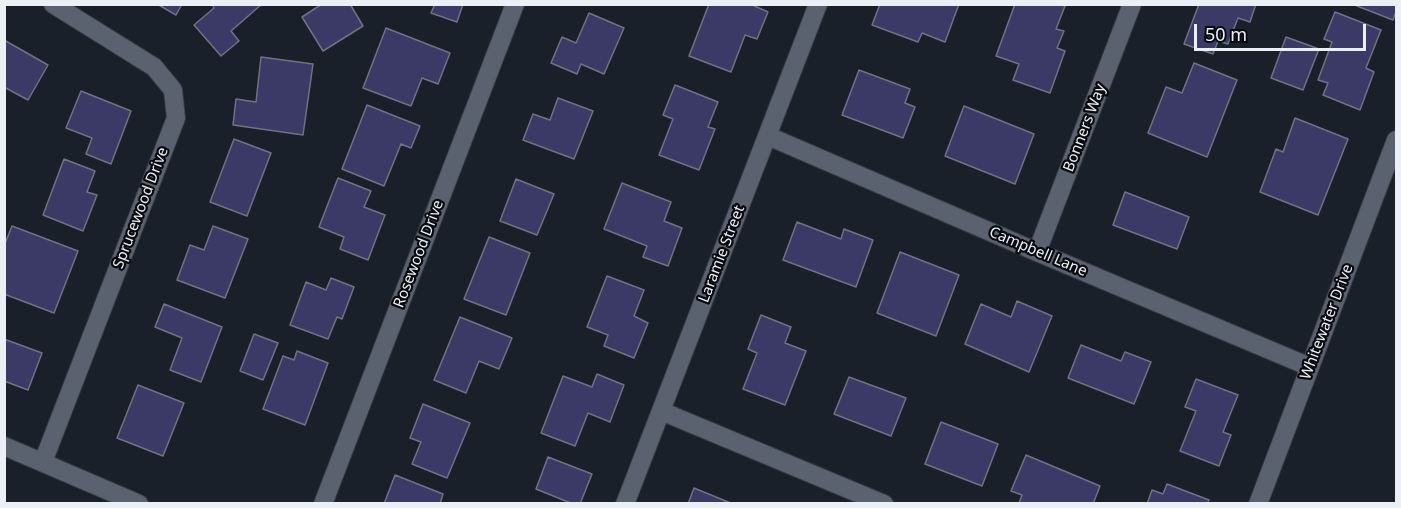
<!DOCTYPE html>
<style>
body{margin:0}
#map{position:relative;width:1401px;height:508px;overflow:hidden;background:#19202a;font-family:"Noto Sans",sans-serif}
canvas{display:block}
.frame{position:absolute;inset:0;border:6px solid #ebf0f7;pointer-events:none}
.scale{position:absolute;left:1194px;top:24px;width:172px;height:27px;box-sizing:border-box;border:3px solid #ebf0f7;border-top:0;padding-left:8px;font-size:18px;line-height:21px;white-space:nowrap;color:#ebf0f7;-webkit-text-stroke:4px #07090e;paint-order:stroke}
</style>
<div id="map">
<canvas width="1401" height="508"></canvas>
<div class="frame"></div>
<div class="scale">50 m</div>
</div>
<script>
const g = document.querySelector('canvas').getContext('2d');
g.lineJoin = 'round';
function fill(path, color) { g.fillStyle = color; g.fill(path, 'evenodd'); }
const poly = rows => new Path2D(rows.map(r => 'M' + r).join(''));
function strokePath(path, color, width, dash) { g.strokeStyle = color; g.lineWidth = width; g.lineCap = dash ? 'butt' : 'round'; g.setLineDash(dash || []); g.stroke(path); }
function drawText(font, color, halo, rows, align = 'center') {
  g.font = font + ' "Noto Sans",sans-serif'; g.lineWidth = 4.5; g.setLineDash([]); g.textBaseline = 'middle'; g.strokeStyle = halo; g.fillStyle = color; for (const [text, x, y, turn = 0] of rows) {
    g.save(); g.translate(x, y); g.rotate((+turn || 0) * Math.PI / 180); g.textAlign = isNaN(turn) ? turn : align; if (halo) g.strokeText(text, 0, 0); g.fillText(text, 0, 0); g.restore();
  }
}
const building = poly([
 [157,4,182,4,176,15,157,4],
 [212,4,262,4,231,31,239,41,221,56,194,25,214,8,212,4],
 [322,4,350,4,363,26,323,51,302,17,322,4],
 [435,4,463,4,457,22,431,13,435,4],
 [709,4,750,4,768,12,757,39,745,35,731,72,689,56,709,4],
 [880,4,959,4,945,42,922,33,918,42,872,25,880,4],
 [1015,4,1061,4,1065,6,1056,29,1064,31,1057,48,1065,51,1050,93,1013,80,1019,64,996,56,1015,4],
 [1199,4,1256,4,1250,22,1238,18,1228,44,1218,41,1213,54,1184,44,1199,4],
 [1357,4,1396,4,1396,12,1393,20,1357,6,1357,4],
 [1335,12,1381,30,1366,68,1374,72,1360,110,1323,95,1328,83,1318,80,1332,42,1324,39,1335,12],
 [589,13,624,28,604,74,581,64,577,74,551,63,562,37,576,43,589,13],
 [386,28,450,53,438,84,422,78,411,106,363,88,386,28],
 [1286,37,1319,49,1303,90,1271,78,1286,37],
 [4,40,48,65,28,100,4,87,4,40],
 [261,57,313,64,303,135,233,125,236,99,256,102,261,57],
 [1194,63,1237,80,1207,157,1148,133,1166,87,1182,93,1194,63],
 [859,70,910,89,905,103,915,107,903,138,842,115,859,70],
 [675,85,718,102,708,127,715,129,699,170,659,155,673,119,663,115,675,85],
 [81,91,131,111,111,164,86,154,92,138,66,128,81,91],
 [558,98,593,111,574,159,523,140,533,114,550,120,558,98],
 [367,105,420,126,411,148,401,144,384,186,342,169,367,105],
 [964,106,1034,134,1015,184,945,156,964,106],
 [1295,118,1348,139,1318,215,1260,192,1276,149,1283,152,1295,118],
 [234,139,271,153,247,216,210,202,234,139],
 [64,159,95,171,87,192,97,195,83,231,43,215,64,159],
 [338,178,371,191,364,207,385,215,368,260,340,249,344,237,319,227,338,178],
 [516,179,554,194,537,235,500,221,516,179],
 [622,183,671,202,664,221,682,228,668,266,643,257,647,246,604,229,622,183],
 [1125,192,1189,217,1177,249,1113,225,1125,192],
 [797,222,841,239,844,229,873,240,856,287,783,260,797,222],
 [12,226,78,251,54,313,4,294,4,246,12,226],
 [213,226,248,239,225,298,177,280,190,245,204,250,213,226],
 [489,237,530,253,506,315,464,299,489,237],
 [900,252,959,275,936,336,877,313,900,252],
 [607,276,644,290,634,316,648,323,634,358,604,346,608,335,587,327,607,276],
 [331,278,354,287,342,319,337,317,328,339,290,325,306,282,326,290,331,278],
 [1017,301,1052,316,1029,372,965,344,981,304,1011,317,1017,301],
 [164,304,222,327,201,382,170,370,182,338,155,327,164,304],
 [761,315,791,327,785,343,806,351,785,405,743,389,757,353,748,349,761,315],
 [460,317,512,338,499,369,479,361,466,393,434,380,460,317],
 [254,334,278,343,263,380,240,371,254,334],
 [4,339,42,353,28,390,4,381,4,339],
 [1081,345,1121,361,1125,352,1151,362,1134,404,1068,378,1081,345],
 [297,351,328,363,305,425,263,409,283,356,294,360,297,351],
 [597,374,624,385,610,422,588,413,575,446,541,433,563,376,592,387,597,374],
 [849,377,906,398,891,436,834,414,849,377],
 [1196,379,1238,395,1223,432,1231,435,1219,466,1180,451,1196,411,1185,407,1196,379],
 [138,385,184,403,163,456,117,438,138,385],
 [423,404,470,423,447,478,412,464,421,442,410,438,423,404],
 [941,422,998,444,982,486,925,464,941,422],
 [1026,455,1100,486,1093,504,1019,503,1022,495,1011,491,1026,455],
 [548,457,592,474,580,504,573,504,536,489,548,457],
 [395,475,443,494,440,504,384,504,395,475],
 [1167,484,1209,500,1207,504,1147,504,1152,490,1163,494,1167,484],
 [694,488,733,504,688,504,694,488]
]);
const street = poly([
 [768,136,1037,252,1310,367],
 [1037,252,1132,4],
 [661,411,884,504],
 [4,446,139,504],
 [43,462,176,118,173,90,154,67,53,4],
 [323,504,515,4],
 [625,504,818,4],
 [1258,504,1396,140]
]);
const streetNames = [
 ["Bonners Way",1085,128,-69],
 ["Sprucewood Drive",141,208,-69],
 ["Campbell Lane",1038,252,23],
 ["Rosewood Drive",419,254,-69],
 ["Laramie Street",722,254,-69],
 ["Whitewater Drive",1327,322,-69]
];
fill(building, '#3b3a66');
strokePath(building, '#717281', 1.5);
strokePath(street, '#383c45', 20);
strokePath(street, '#5a626f', 18);
drawText('15px', '#ebf0f7', '#07090e', streetNames);
</script>
